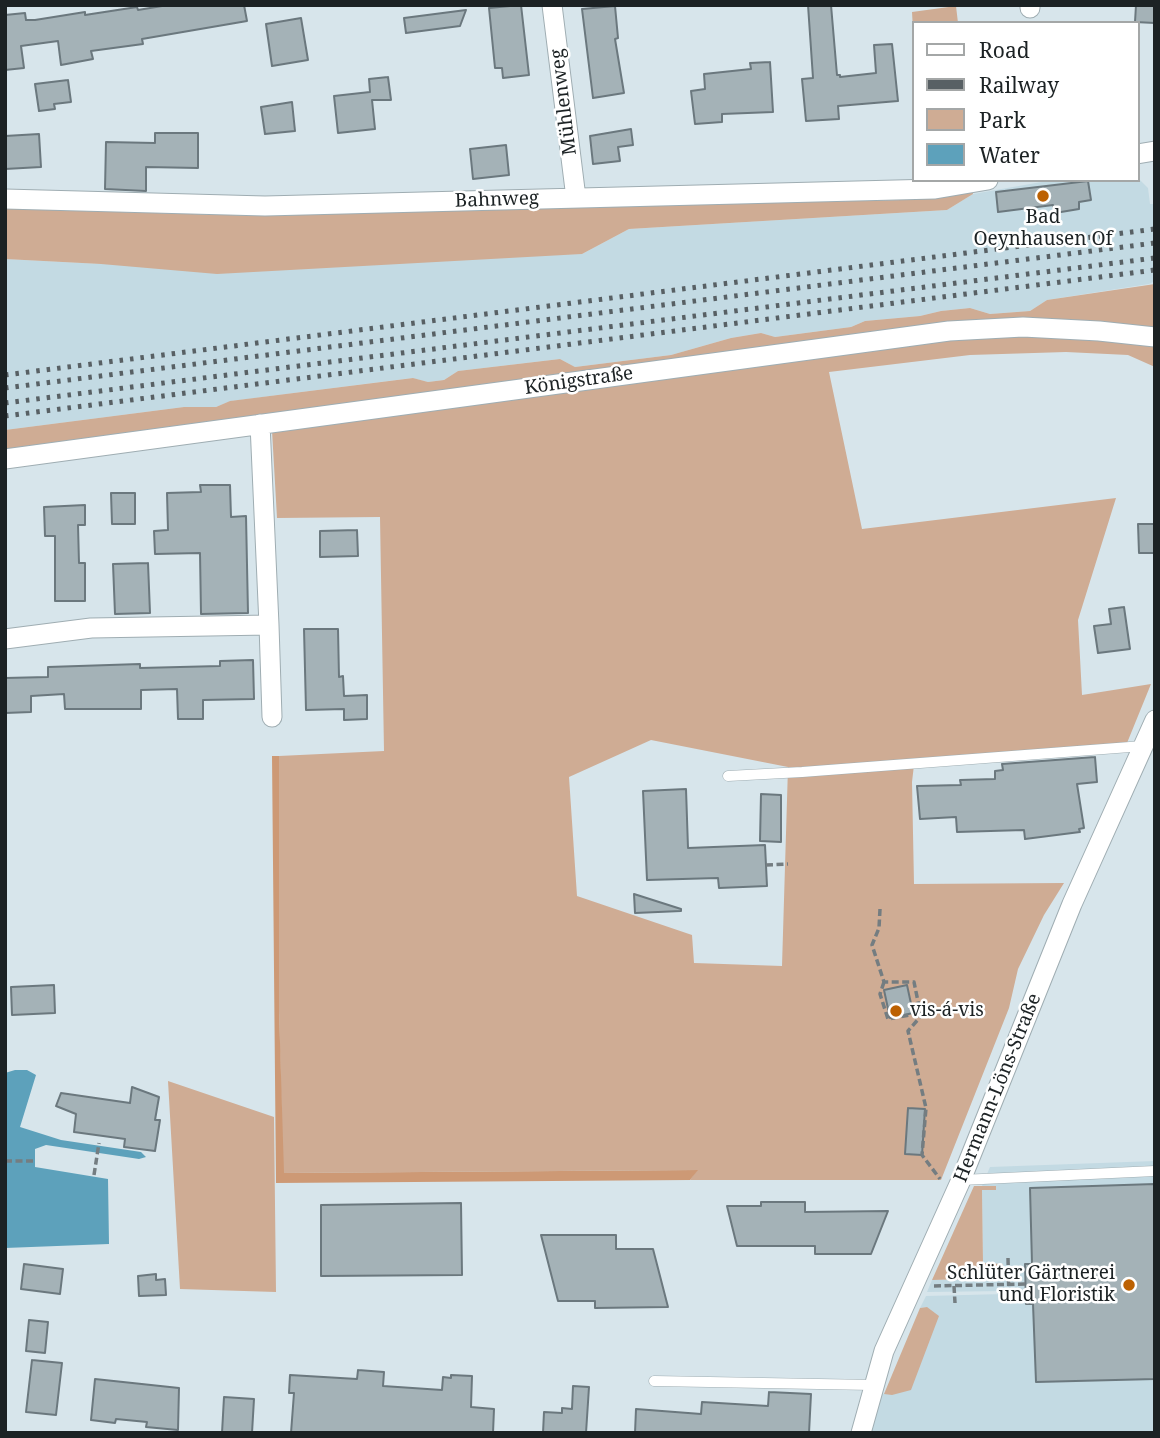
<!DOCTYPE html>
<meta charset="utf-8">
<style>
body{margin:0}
#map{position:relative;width:1160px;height:1438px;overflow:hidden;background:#d7e5eb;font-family:"Noto Serif",serif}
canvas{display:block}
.frame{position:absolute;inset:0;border:7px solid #1c2224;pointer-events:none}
.legend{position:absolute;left:912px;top:21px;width:228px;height:161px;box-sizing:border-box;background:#fff;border:2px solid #a4a7a7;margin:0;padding:9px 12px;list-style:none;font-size:21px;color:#1c2224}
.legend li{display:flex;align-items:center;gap:14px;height:35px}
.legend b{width:35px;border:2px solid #a4a7a7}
</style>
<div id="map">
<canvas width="1160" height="1438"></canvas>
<div class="frame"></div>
<ul class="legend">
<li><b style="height:9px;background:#fff"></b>Road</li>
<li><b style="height:9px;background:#586064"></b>Railway</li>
<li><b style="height:19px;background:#cfac94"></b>Park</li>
<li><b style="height:19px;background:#5da1bb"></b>Water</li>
</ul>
</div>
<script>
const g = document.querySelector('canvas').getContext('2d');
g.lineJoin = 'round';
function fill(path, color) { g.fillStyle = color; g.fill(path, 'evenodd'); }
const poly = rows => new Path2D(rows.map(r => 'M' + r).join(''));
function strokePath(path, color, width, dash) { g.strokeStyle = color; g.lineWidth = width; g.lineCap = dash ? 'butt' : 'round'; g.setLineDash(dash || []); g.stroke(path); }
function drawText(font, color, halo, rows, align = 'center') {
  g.font = font + ' "Noto Serif",serif'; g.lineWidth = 5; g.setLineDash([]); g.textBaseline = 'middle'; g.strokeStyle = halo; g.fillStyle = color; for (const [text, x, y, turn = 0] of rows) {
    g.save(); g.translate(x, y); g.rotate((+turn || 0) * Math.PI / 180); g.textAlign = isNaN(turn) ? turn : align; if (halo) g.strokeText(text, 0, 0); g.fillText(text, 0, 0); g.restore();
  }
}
const built = poly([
 [1137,177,1148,188,1150,204,1155,204,1155,281,1149,284,1047,300,1030,311,990,314,970,308,941,311,920,316,865,321,851,327,775,337,761,333,731,338,671,355,575,367,560,359,458,371,444,380,428,382,412,378,231,401,216,407,184,407,5,430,5,259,101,264,582,254,629,229,947,210,973,194,1053,180,1137,180],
 [1155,1161,1155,1433,870,1433,881,1392,884,1394,927,1307,920,1308,926,1296,1005,1294,1004,1291,927,1292,932,1280,1002,1278,983,1264,982,1190,995,1190,995,1186,982,1186,990,1167]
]);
const green = poly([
 [956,6,958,23,913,23,913,30,912,12],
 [920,180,972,180,973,194,947,210,629,229,582,254,217,274,101,264,5,259,5,206,84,211,264,216,575,207,900,200,921,199],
 [1155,284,1155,367,1128,355,1066,352,970,355,829,372,862,529,1116,498,1078,620,1082,695,1151,684,1127,743,914,765,912,782,914,884,1064,883,1044,915,1018,969,1009,1008,941,1180,690,1180,697,1170,283,1173,279,1010,279,756,384,751,380,517,277,518,271,413,5,449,5,430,184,407,216,407,230,401,413,378,428,382,444,380,458,371,560,359,575,367,671,355,731,338,761,333,775,337,851,327,865,321,920,316,941,311,970,308,990,314,1030,311,1047,300],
 [651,740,788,767,782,966,694,963,692,935,577,896,569,777],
 [168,1081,274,1117,276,1292,180,1289],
 [974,1186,996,1186,996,1190,982,1190,983,1263,1003,1264,1002,1278,932,1280],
 [927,1307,939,1316,911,1390,892,1395,884,1394,920,1308]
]);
const forest = poly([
 [272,756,279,756,279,1010,284,1173,698,1170,690,1180,276,1183]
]);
const water = poly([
 [15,1070,27,1070,36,1075,20,1127,61,1140,141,1152,146,1157,139,1159,46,1145,35,1149,35,1167,108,1179,109,1244,5,1248,5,1073]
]);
const building = poly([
 [168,5,244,5,247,21,142,39,143,44,91,51,93,59,61,65,58,41,21,46,24,68,5,70,5,15,25,13,26,20,35,20,85,12,85,15,137,7,138,10,168,5],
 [521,5,529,75,503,78,502,68,495,68,489,8,521,5],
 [808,5,831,5,837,75,840,75,840,77,876,73,874,45,892,44,898,101,838,106,839,119,806,121,802,79,813,78,808,5],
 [1136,5,1155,5,1155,23,1135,22,1136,5],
 [615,6,618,38,615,39,624,93,593,98,582,9,615,6],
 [466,10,460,26,406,33,404,18,466,10],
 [301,18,308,60,272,66,266,24,301,18],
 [770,62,773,112,722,114,722,122,695,124,691,91,705,89,704,74,751,69,750,63,770,62],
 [388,77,391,100,372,100,375,129,338,133,334,96,370,92,369,79,388,77],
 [68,80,71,102,54,104,55,109,39,111,35,84,68,80],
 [292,102,295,131,265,134,261,107,292,102],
 [631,129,633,145,618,147,620,161,593,164,590,136,631,129],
 [155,133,198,133,198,168,146,167,146,191,105,189,106,142,155,143,155,133],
 [39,134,41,167,5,169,5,136,39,134],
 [506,145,509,175,473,179,470,149,506,145],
 [1088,181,1091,200,1079,202,1079,209,1055,213,1053,205,998,212,996,192,1088,181],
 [200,485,230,485,231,517,246,516,248,613,201,614,200,553,155,554,154,531,168,530,167,493,201,492,200,485],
 [111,493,135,493,135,524,112,524,111,493],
 [85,505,85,525,78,525,79,563,85,563,85,601,55,601,55,536,45,536,44,507,85,505],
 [1138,524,1155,524,1155,553,1139,553,1138,524],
 [357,530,358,556,320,557,320,531,357,530],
 [148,563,150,613,115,614,113,564,148,563],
 [1124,607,1130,649,1098,653,1094,626,1111,624,1109,609,1124,607],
 [304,629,338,629,339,677,343,676,344,696,367,695,367,719,344,720,344,709,306,710,304,629],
 [253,660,254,699,203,700,203,719,178,719,177,689,141,690,141,709,65,709,64,694,31,696,31,712,5,713,5,678,48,677,48,667,140,664,140,668,220,666,220,661,253,660],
 [1095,757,1097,782,1077,784,1084,828,1079,829,1080,832,1025,839,1024,830,957,832,956,817,920,819,917,786,961,785,960,780,995,779,995,771,1003,770,1002,764,1095,757],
 [686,789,688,848,765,845,767,886,719,888,718,878,647,880,643,791,686,789],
 [761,794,781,795,781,842,760,841,761,794],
 [634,894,681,909,681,911,635,913,634,894],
 [54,985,55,1013,12,1015,11,987,54,985],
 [907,985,913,1013,890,1018,884,990,907,985],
 [132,1087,159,1097,155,1120,160,1120,155,1151,124,1147,125,1139,74,1132,76,1114,56,1106,61,1093,130,1103,132,1087],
 [908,1108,925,1109,922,1155,905,1154,908,1108],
 [1155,1184,1155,1379,1036,1382,1033,1304,1026,1304,1025,1264,1032,1264,1030,1188,1155,1184],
 [761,1202,805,1202,805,1212,888,1211,871,1254,815,1254,815,1246,737,1246,727,1206,761,1206,761,1202],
 [461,1203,462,1275,321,1276,321,1205,461,1203],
 [541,1235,616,1235,616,1249,653,1249,668,1307,595,1308,595,1301,558,1301,541,1235],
 [24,1264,63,1269,60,1294,21,1289,24,1264],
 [156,1274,156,1280,165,1279,166,1295,139,1296,138,1276,156,1274],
 [29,1320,48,1322,45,1353,26,1351,29,1320],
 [32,1360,62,1363,56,1415,26,1412,32,1360],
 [358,1370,384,1372,383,1386,442,1390,443,1377,451,1378,451,1375,472,1376,471,1407,494,1409,493,1433,291,1433,294,1393,289,1393,290,1375,357,1379,358,1370],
 [95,1379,179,1388,178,1430,146,1427,147,1422,116,1419,115,1423,91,1420,95,1379],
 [573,1386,589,1387,586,1433,543,1433,544,1412,562,1413,562,1408,572,1409,573,1386],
 [769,1392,811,1394,809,1433,635,1433,636,1409,701,1414,702,1402,768,1406,769,1392],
 [224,1397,254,1399,252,1433,222,1433,224,1397]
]);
const path = poly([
 [766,865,788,864],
 [880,909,879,928,872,945,884,982,914,982,921,1016,908,1031,926,1108,922,1155,940,1179],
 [884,982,880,994,888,1019,920,1013],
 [5,1161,36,1161],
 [94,1175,99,1143],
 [1008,1258,1009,1301],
 [934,1286,1025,1284],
 [954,1286,955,1303]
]);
const lane = poly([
 [728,776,802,772,1143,746],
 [961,1180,1155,1171],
 [654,1381,873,1385]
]);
const street = poly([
 [552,5,576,198],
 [1030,5,1030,8],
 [1137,154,1155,151],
 [5,199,265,206,935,189,988,180],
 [5,459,949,331,1023,327,1099,331,1155,337],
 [269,625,272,717],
 [5,639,91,628,269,625,260,424],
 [861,1433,884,1351,961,1180,1072,904,1155,720]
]);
const rail = poly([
 [5,375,1155,229],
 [5,388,1155,243],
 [5,403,1155,258],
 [5,416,1155,270]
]);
const markers = [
 [1043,196,7,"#bc6102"],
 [896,1011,7,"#bc6102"],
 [1129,1285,7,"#bc6102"]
];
const streetNames = [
 ["Mühlenweg",564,102,-97],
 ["Bahnweg",497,200,-2],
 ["Königstraße",579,381,-8],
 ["Hermann-Löns-Straße",998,1088,-68]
];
const poiNames = [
 ["Bad",1043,218],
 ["Oeynhausen Of",1043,240],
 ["vis-á-vis",910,1011,"left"],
 ["Schlüter Gärtnerei",1115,1274,"right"],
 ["und Floristik",1115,1296,"right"]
];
fill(built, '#c3dae3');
fill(green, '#cfac94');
fill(forest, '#cd9975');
fill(water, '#5da1bb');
fill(building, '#a4b2b7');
strokePath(building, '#6b787e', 2);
strokePath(lane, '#9fadb2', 11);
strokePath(street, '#9fadb2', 21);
strokePath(path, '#747d81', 3.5, [7, 3.5]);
strokePath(lane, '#fff', 10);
strokePath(street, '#fff', 19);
strokePath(rail, '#586064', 5, [3.5, 7]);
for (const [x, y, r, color] of markers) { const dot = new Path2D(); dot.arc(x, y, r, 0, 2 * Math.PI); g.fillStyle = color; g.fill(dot); strokePath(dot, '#fff', 2.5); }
drawText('19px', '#1c2224', '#fff', streetNames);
drawText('19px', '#1c2224', '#fff', poiNames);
</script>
